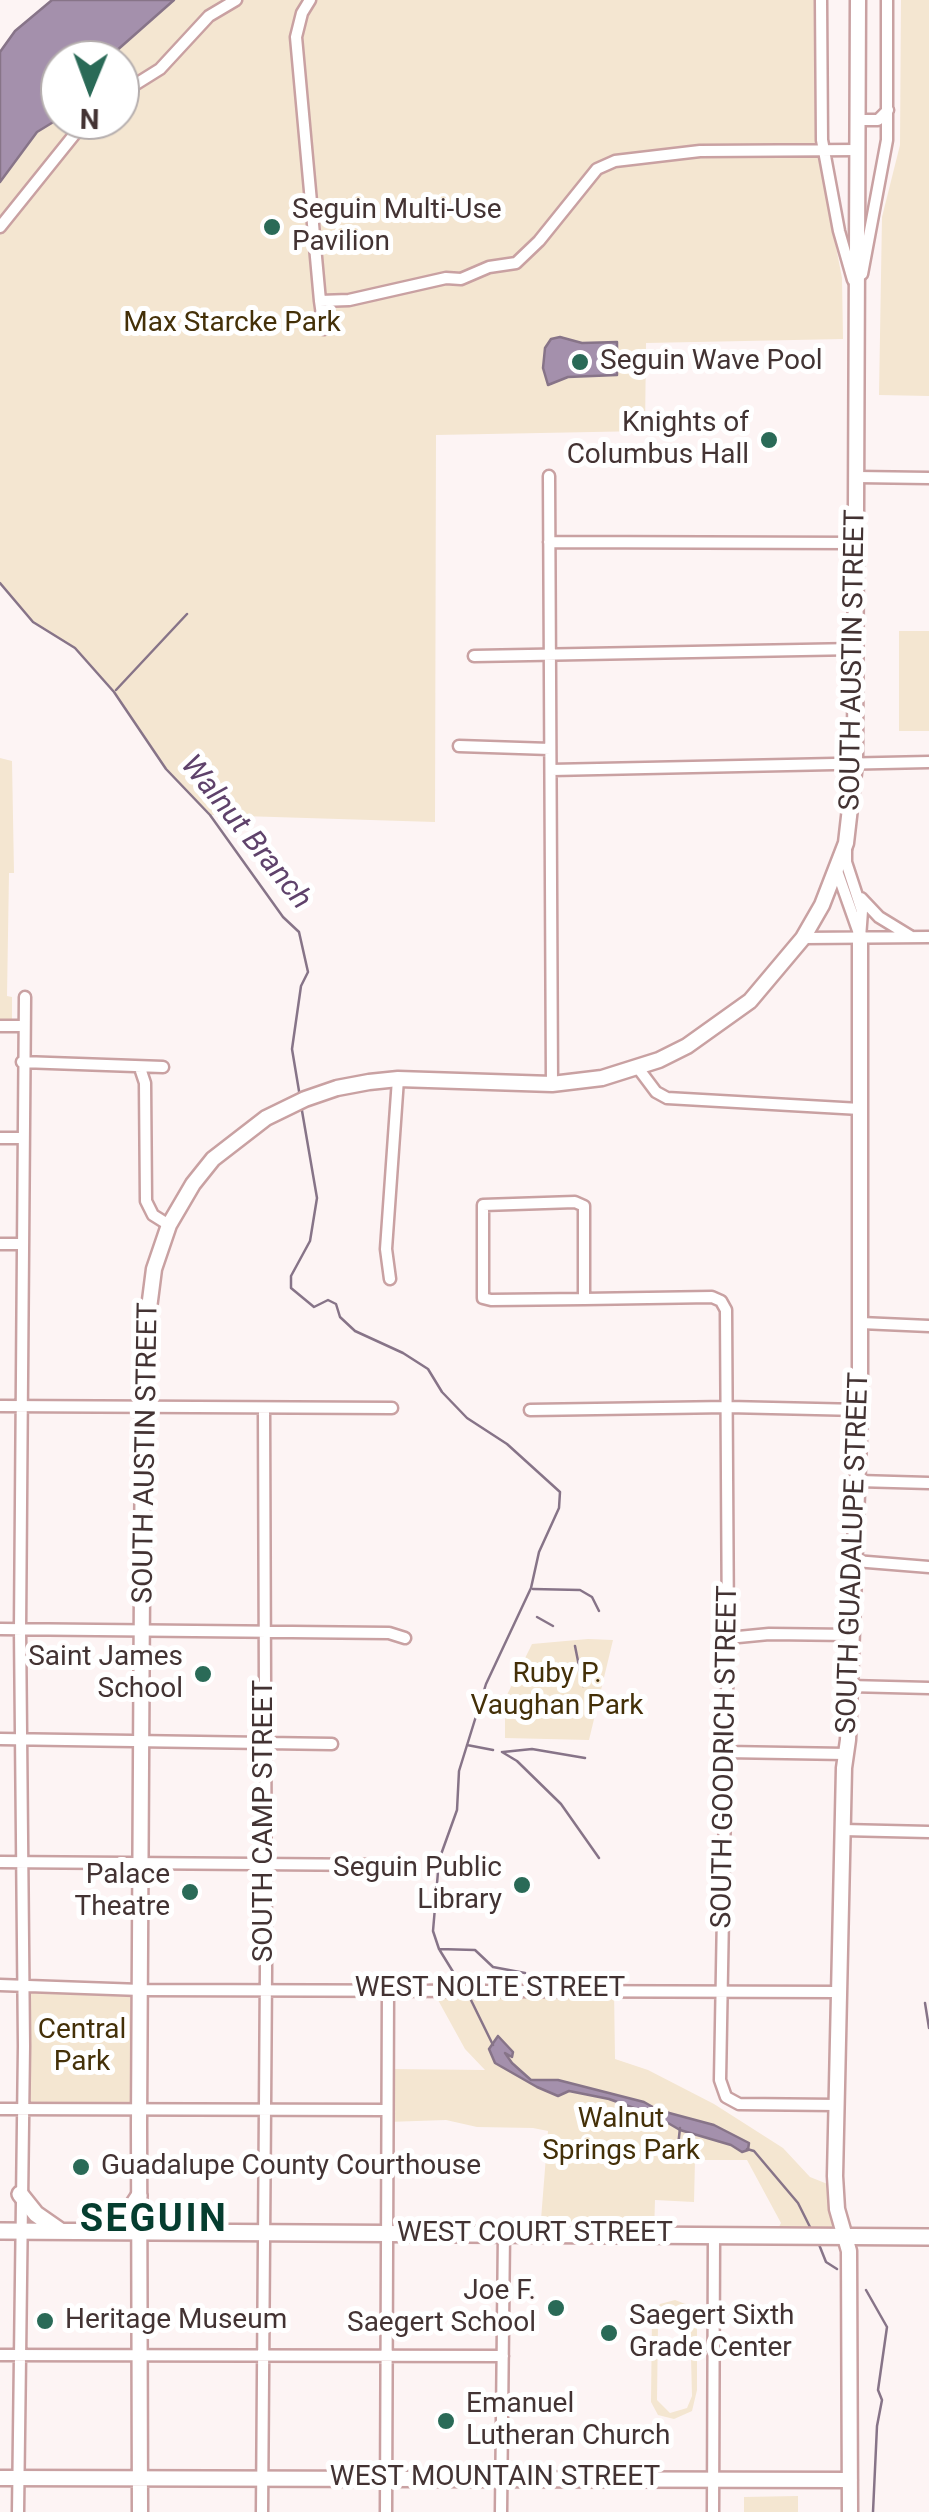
<!DOCTYPE html>
<style>
body{margin:0}
#map{position:relative;width:929px;height:2512px;overflow:hidden;background:#fdf4f4;font-family:Roboto,sans-serif}
canvas{display:block}
.north{position:absolute;left:40px;top:40px;width:100px;height:100px;box-sizing:border-box;background:#fff;border:2px solid #b4adad;border-radius:50%;rotate:181deg;font-size:28px;font-weight:700;line-height:40px;text-align:center;color:#433333}
.north::after{content:'';display:block;margin:auto;width:35px;height:45px;background:#2a6a57;clip-path:polygon(50% 0,100% 100%,50% 72%,0 100%)}
</style>
<div id="map">
<canvas width="929" height="2512"></canvas>
<div class="north">N</div>
</div>
<script>
const g = document.querySelector('canvas').getContext('2d');
g.lineJoin = 'round';
function fill(path, color) { g.fillStyle = color; g.fill(path, 'evenodd'); }
const poly = rows => new Path2D(rows.map(r => 'M' + r).join(''));
function strokePath(path, color, width, dash) { g.strokeStyle = color; g.lineWidth = width; g.lineCap = dash ? 'butt' : 'round'; g.setLineDash(dash || []); g.stroke(path); }
function drawText(font, color, halo, rows, align = 'center') {
  g.font = font + ' Roboto,sans-serif'; g.lineWidth = 10; g.setLineDash([]); g.textBaseline = 'middle'; g.strokeStyle = halo; g.fillStyle = color; for (const [text, x, y, turn = 0] of rows) {
    g.save(); g.translate(x, y); g.rotate((+turn || 0) * Math.PI / 180); g.textAlign = isNaN(turn) ? turn : align; if (halo) g.strokeText(text, 0, 0); g.fillText(text, 0, 0); g.restore();
  }
}
const green = poly([
 [174,0,816,0,817,127,820,163,842,278,843,339,646,343,645,431,436,435,435,822,210,815,166,769,114,692,75,648,33,622,0,583,0,182,37,132,55,121,60,114,60,120,120,120,120,60,106,60],
 [901,0,929,0,929,396,879,395,882,217,900,145],
 [899,631,929,631,929,731,899,731],
 [0,758,12,761,14,873,9,873,7,996,12,997,12,1019,0,1019],
 [588,1639,613,1640,589,1740,505,1738,505,1699,532,1644],
 [22,1985,141,1990,139,2110,23,2110],
 [438,1989,614,1989,615,2059,648,2070,714,2104,783,2148,810,2177,835,2187,847,2236,774,2236,781,2223,747,2160,695,2160,694,2202,655,2200,654,2234,540,2232,548,2131,533,2128,477,2127,446,2120,387,2122,387,2069,485,2070,465,2049,438,2000],
 [675,2300,688,2305,697,2319,697,2390,692,2411,674,2419,658,2415,651,2402,652,2317,660,2304],
 [675,2307,690,2319,692,2396,687,2408,670,2413,657,2400,658,2324,661,2313],
 [798,2496,798,2512,744,2512,744,2497]
]);
const water = poly([
 [52,0,174,0,106,60,60,60,60,114,55,121,37,132,0,182,0,52,15,31,52,0],
 [560,337,582,343,617,342,617,375,568,377,548,385,543,368,545,348,551,339,560,337],
 [498,2036,513,2052,512,2057,505,2053,512,2063,531,2080,558,2080,644,2102,658,2110,714,2125,749,2143,748,2150,742,2152,731,2145,680,2130,656,2116,609,2099,569,2091,558,2096,537,2087,495,2063,489,2049,498,2036]
]);
const stream = poly([
 [0,583,33,622,75,648,114,692,166,769,210,815,283,917,299,932,308,972,301,986,292,1049,300,1097],
 [116,690,187,614],
 [301,1105,317,1198,310,1241,291,1276,291,1288,314,1307,328,1300,336,1304,340,1317,355,1331,403,1353,428,1369,442,1392,467,1418,507,1444,560,1492,559,1508,539,1552,531,1588,486,1684,459,1771,457,1810,439,1860,433,1931,439,1949,463,1988],
 [533,1589,580,1590,592,1597,599,1611],
 [537,1617,553,1626],
 [575,1646,583,1686],
 [467,1745,493,1750],
 [502,1752,517,1761,561,1804,599,1858],
 [503,1752,532,1749,585,1758],
 [439,1949,475,1950,493,1967,525,1973],
 [468,1994,493,2045],
 [925,2003,929,2028],
 [678,2146,680,2128],
 [747,2149,754,2151,798,2203,812,2231],
 [818,2242,826,2262,837,2269],
 [866,2290,887,2327,878,2390,882,2400,877,2426,873,2512]
]);
const street = poly([
 [310,0,302,13,296,37,320,301,349,300,446,278,461,279,489,267,516,263,539,241,597,169,615,161,700,151,858,150],
 [821,0,822,140,839,231,853,280],
 [120,94,160,69,209,16,236,0],
 [858,120,878,120,888,110],
 [0,227,86,120],
 [862,274,887,140,887,0],
 [320,301,324,329],
 [549,476,552,1084],
 [857,477,929,478],
 [549,542,857,543],
 [474,656,856,649],
 [459,746,550,749],
 [551,770,929,762],
 [846,847,846,862,862,911,860,938],
 [837,871,860,936],
 [861,898,879,917,910,936],
 [803,938,929,937],
 [0,1026,23,1026],
 [22,1062,163,1067],
 [140,1068,145,1083,146,1201,153,1215,169,1225],
 [638,1068,656,1092,667,1098,860,1109],
 [0,1138,23,1138],
 [0,1244,21,1244],
 [390,1279,386,1249,398,1079],
 [584,1299,584,1206,575,1202,483,1205,483,1298,491,1300,584,1299,712,1297,721,1301,726,1310,728,1638,720,2080,726,2097,739,2104,836,2105],
 [861,1323,929,1326],
 [0,1406,392,1408],
 [530,1410,728,1407,860,1410],
 [858,1481,929,1483],
 [855,1561,929,1567],
 [0,1629,389,1633,405,1638],
 [728,1638,769,1634,851,1635],
 [849,1686,929,1688],
 [0,1739,332,1744],
 [726,1752,846,1754],
 [843,1830,929,1832],
 [0,1862,382,1865],
 [0,1985,141,1990,840,1992],
 [0,2109,387,2110],
 [0,2355,503,2356],
 [18,2512,24,2046,20,1629,25,997],
 [262,2512,266,1971,264,1409],
 [386,2512,388,1989],
 [501,2512,504,2232],
 [713,2512,714,2235]
]);
const secondary = poly([
 [0,2478,850,2480],
 [140,2512,139,2123,143,1406,147,1324,154,1269,169,1225,193,1184,213,1159,266,1118,305,1099,337,1088,369,1082,398,1079,552,1084,602,1078,659,1060,687,1046,750,1001,803,938,822,905,846,843,855,764,858,0],
 [850,2512,849,2251,837,2209,835,2176,844,1768,848,1740,860,1410,860,938]
]);
const primary = poly([
 [20,2194,36,2214,59,2230],
 [103,2230,125,2217,139,2196],
 [0,2231,929,2237]
]);
const markers = [
 [272,227,10,"#2a6a57"],
 [580,362,10,"#2a6a57"],
 [769,440,10,"#2a6a57"],
 [203,1674,10,"#2a6a57"],
 [522,1885,10,"#2a6a57"],
 [190,1892,10,"#2a6a57"],
 [81,2167,10,"#2a6a57"],
 [556,2308,10,"#2a6a57"],
 [45,2321,10,"#2a6a57"],
 [609,2333,10,"#2a6a57"],
 [446,2421,10,"#2a6a57"]
];
const poiNames = [
 ["Seguin Multi-Use",292,211],
 ["Pavilion",292,243],
 ["Seguin Wave Pool",600,362],
 ["Knights of",749,424,"right"],
 ["Columbus Hall",749,456,"right"],
 ["Saint James",183,1658,"right"],
 ["School",183,1690,"right"],
 ["Seguin Public",502,1869,"right"],
 ["Library",502,1901,"right"],
 ["Palace",170,1876,"right"],
 ["Theatre",170,1908,"right"],
 ["Guadalupe County Courthouse",101,2167],
 ["Joe F.",536,2292,"right"],
 ["Saegert School",536,2324,"right"],
 ["Saegert Sixth",629,2317],
 ["Grade Center",629,2349],
 ["Heritage Museum",65,2321],
 ["Emanuel",466,2405],
 ["Lutheran Church",466,2437]
];
const parkNames = [
 ["Max Starcke Park",232,324],
 ["Ruby P.",557,1675],
 ["Vaughan Park",557,1707],
 ["Central",82,2031],
 ["Park",82,2063],
 ["Walnut",621,2120],
 ["Springs Park",621,2152]
];
const streetNames = [
 ["SOUTH AUSTIN STREET",854,660,-89],
 ["SOUTH AUSTIN STREET",147,1453,-89],
 ["SOUTH GUADALUPE STREET",854,1553,-88],
 ["SOUTH GOODRICH STREET",726,1757,-89],
 ["SOUTH CAMP STREET",265,1821,-90],
 ["WEST NOLTE STREET",490,1989],
 ["WEST COURT STREET",535,2234],
 ["WEST MOUNTAIN STREET",495,2478]
];
const waterNames = [
 ["Walnut Branch",245,833,51]
];
const districtNames = [
 ["SEGUIN",154,2221]
];
fill(green, '#f4e6d1');
fill(water, '#a490ac');
strokePath(water, '#877488', 2.5);
strokePath(stream, '#877488', 2.5);
strokePath(street, '#c9a1a2', 15);
strokePath(secondary, '#c9a1a2', 19);
strokePath(primary, '#c9a1a2', 20);
strokePath(street, '#fff', 10);
strokePath(secondary, '#fff', 14);
strokePath(primary, '#fff', 15);
for (const [x, y, r, color] of markers) { const dot = new Path2D(); dot.arc(x, y, r, 0, 2 * Math.PI); g.fillStyle = color; g.fill(dot); strokePath(dot, '#fff', 4); }
drawText('28px', '#433333', '#fff', poiNames, 'left');
drawText('28px', '#443008', '#fff', parkNames);
drawText('28px', '#433333', '#fff', streetNames);
drawText('italic 30px', '#5f426b', '#fff', waterNames);
g.letterSpacing = '2.5px';
drawText('bold 38px', '#053d2f', '#fff', districtNames);
g.letterSpacing = '0px';
</script>
